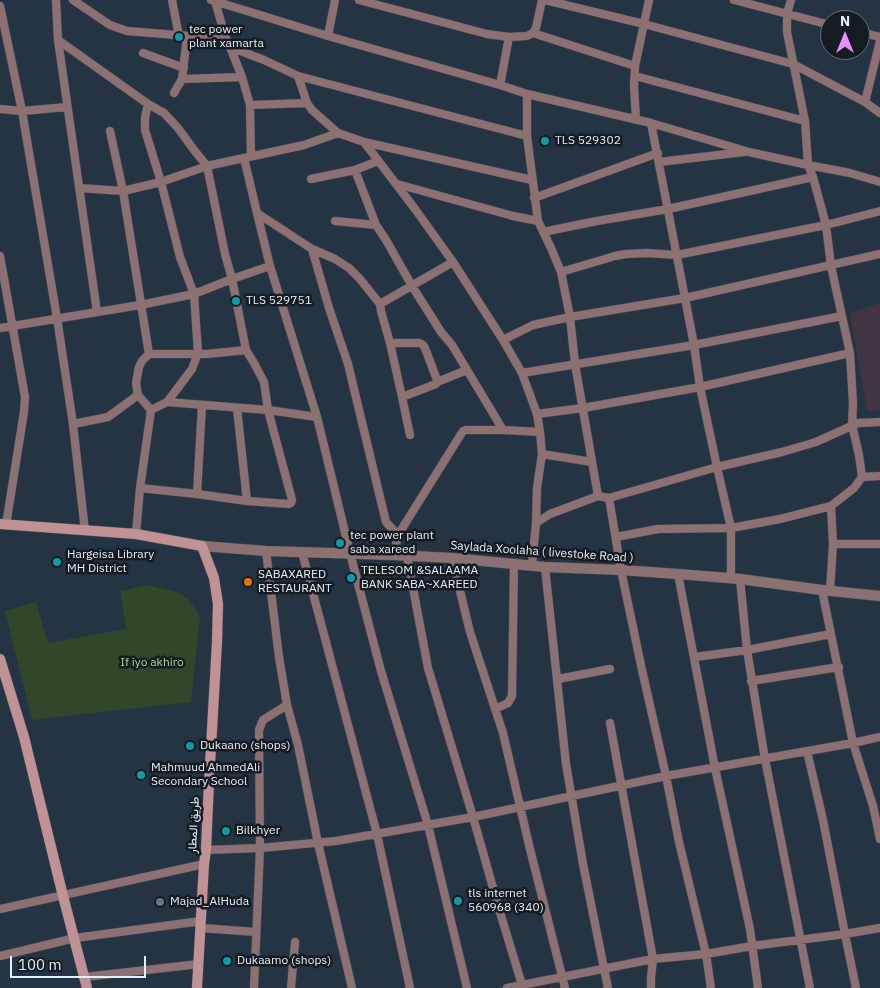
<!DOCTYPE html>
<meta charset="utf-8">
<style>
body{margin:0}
#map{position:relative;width:880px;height:988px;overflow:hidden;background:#253442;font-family:"IBM Plex Sans",sans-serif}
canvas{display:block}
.north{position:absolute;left:820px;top:10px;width:50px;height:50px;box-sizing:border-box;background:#141b21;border:1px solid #687077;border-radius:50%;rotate:0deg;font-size:14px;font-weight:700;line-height:20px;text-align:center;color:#e6eff8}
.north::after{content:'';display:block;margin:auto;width:18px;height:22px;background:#e88eff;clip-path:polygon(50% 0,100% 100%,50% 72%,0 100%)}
.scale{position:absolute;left:10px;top:956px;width:136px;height:22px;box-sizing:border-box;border:2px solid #e6eff8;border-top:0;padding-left:6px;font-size:15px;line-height:18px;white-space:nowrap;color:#e6eff8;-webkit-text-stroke:4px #141b21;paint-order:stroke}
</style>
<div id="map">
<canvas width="880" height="988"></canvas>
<div class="north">N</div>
<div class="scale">100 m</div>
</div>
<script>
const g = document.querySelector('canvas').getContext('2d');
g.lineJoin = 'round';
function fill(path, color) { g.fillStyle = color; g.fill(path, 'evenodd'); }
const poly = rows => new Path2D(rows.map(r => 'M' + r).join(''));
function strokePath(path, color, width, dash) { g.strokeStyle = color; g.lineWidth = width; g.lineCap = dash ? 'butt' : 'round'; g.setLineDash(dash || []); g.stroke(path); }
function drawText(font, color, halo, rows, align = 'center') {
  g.font = font + ' "IBM Plex Sans",Vazirmatn,sans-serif'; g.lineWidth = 5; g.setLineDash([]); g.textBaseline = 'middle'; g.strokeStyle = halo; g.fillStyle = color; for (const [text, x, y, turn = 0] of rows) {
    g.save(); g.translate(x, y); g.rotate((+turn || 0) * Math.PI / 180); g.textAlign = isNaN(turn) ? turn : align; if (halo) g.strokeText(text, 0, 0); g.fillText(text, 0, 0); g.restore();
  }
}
const commercial = poly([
 [880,303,880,411,867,411,850,313]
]);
const green = poly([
 [146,585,177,592,188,599,200,616,191,702,32,720,5,611,36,602,48,643,126,629,120,590,126,590]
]);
const minor = poly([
 [56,0,58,40,97,312],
 [73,0,110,25,127,31,226,39],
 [172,0,179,36],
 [211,0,328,36,500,85,527,94,651,123,749,152,808,165,850,173,880,182],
 [359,0,487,34,509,37,527,36,533,33,536,28,542,0],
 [545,0,644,24,793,64,865,102,880,113],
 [734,0,830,25],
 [215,1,226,39,230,47,242,77,250,105,251,156],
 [0,6,22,111,57,318,73,424,85,531],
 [860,32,880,37],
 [533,33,635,66],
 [328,36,335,0],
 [58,40,148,104,164,113,178,128,194,150,207,166,225,254,232,279,246,350,207,354,149,354],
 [230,47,264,60,298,76,307,103,312,110,338,133,364,142,415,209,453,262,503,340,522,373,537,414,540,432,542,454,537,488,536,523,532,565],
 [143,53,184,68],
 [298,76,527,136],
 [635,76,805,121],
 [182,79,242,77],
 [500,85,509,37],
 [174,93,182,79,187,37],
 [527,94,527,136,538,221,551,248,561,272,570,317,575,364,598,496],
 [865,102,880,41],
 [148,104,145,118,145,130,161,182,180,257,194,294,198,353,192,369,174,393,167,402,151,410],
 [250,105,307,103],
 [0,109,22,111,67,107],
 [636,119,634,86,635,66,649,0],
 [651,123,685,298,694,345,700,387,717,467,731,528,731,578],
 [110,131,123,191,149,354,142,361,139,367,136,383,138,395,151,410,140,488,136,534],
 [364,142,532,180],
 [244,158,257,213,270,266,317,417,350,553,381,671,428,825,467,988],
 [659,162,744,152],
 [355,170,376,225,386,240,412,286,441,332,452,345,503,430],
 [311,179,355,170,378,161],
 [397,184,513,216,538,221],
 [79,188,123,191,161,182,207,166,304,145,338,133],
 [534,198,658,153],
 [257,213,312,249,329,308,348,364,386,522,398,535],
 [335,221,376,225],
 [543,232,597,221,668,209,813,177],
 [312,249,335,259,349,268,360,279,380,304],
 [0,256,25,397,24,412,6,525],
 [561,272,615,256,626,254,647,253,677,255,826,225,880,211],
 [0,328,140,305,194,294,232,279,270,266],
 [503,340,533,325,570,317,685,298,880,254],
 [390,343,402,397],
 [522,373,694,345,842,316],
 [437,382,467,370],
 [167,402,268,410,317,417],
 [237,408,247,501],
 [537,414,583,408,700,387,850,353],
 [73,424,108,417,138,395],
 [410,435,402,397,436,384,437,380,425,348,423,345,420,343,390,343,381,311,380,304,453,262],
 [542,454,592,462],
 [862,477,880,476],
 [140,488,197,494,247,501,289,504,291,503,292,500,268,410,264,382,254,363,246,350],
 [197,494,202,405],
 [609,498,621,570,642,670,666,776,679,842,706,954,711,988],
 [536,523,550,514,598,496,609,498,717,467,782,452,816,442,858,423,880,422],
 [616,537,658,529,731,528,780,519,831,506,854,488,862,477,859,455,852,425,853,403,850,353,831,266,826,225,813,177,808,165,805,121,787,32,787,14,791,0],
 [833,544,880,544],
 [266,551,279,657,287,705,298,745,318,843,352,988],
 [302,552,377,834,410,988],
 [394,555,398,535,463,431,466,430,503,430,540,432],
 [407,556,428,668,473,817,499,909,523,988],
 [452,558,470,632,503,733,529,845,565,988],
 [545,567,566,764,583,864,608,988],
 [678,574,715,768,750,929,758,988],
 [740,579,747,650,765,759,810,988],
 [822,590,853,743,873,806,880,839],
 [830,591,833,544,831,506],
 [695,657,747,650,831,634],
 [558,679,610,669],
 [751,681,839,667],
 [495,709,508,703,512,696,514,564],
 [610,723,653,959,651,978,651,988],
 [807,751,823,820,845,934,856,988],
 [206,850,260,848,336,841,473,817,666,776,853,743,880,737],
 [0,909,204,864],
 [201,928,256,932],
 [0,956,75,938,201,921],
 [85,977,199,964],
 [254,988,260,848,259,730,263,720,287,705],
 [291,988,295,942],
 [507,988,653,959,706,954,752,946,845,934,880,928]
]);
const tertiary = poly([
 [202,546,266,551,394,555,452,558,545,567,621,570,678,574,740,579,822,590,880,596]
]);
const secondary = poly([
 [0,524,136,534,202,546,214,578,218,604,217,642,209,782,206,850,204,864,197,988],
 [0,659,24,737,63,896,87,988]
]);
const markers = [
 [179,37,5,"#0f9aa8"],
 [545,141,5,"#0f9aa8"],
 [236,301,5,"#0f9aa8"],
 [340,543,5,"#0f9aa8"],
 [57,562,5,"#0f9aa8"],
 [351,578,5,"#0f9aa8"],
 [248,582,5,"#e8710a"],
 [190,746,5,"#0f9aa8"],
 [141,775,5,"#0f9aa8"],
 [226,831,5,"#0f9aa8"],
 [458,901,5,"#0f9aa8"],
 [160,902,5,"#6b7280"],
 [227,961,5,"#0f9aa8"]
];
const poiNames = [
 ["tec power",189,30],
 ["plant xamarta",189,44],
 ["TLS 529302",555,141],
 ["TLS 529751",246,301],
 ["tec power plant",350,536],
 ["saba xareed",350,550],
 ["Hargeisa Library",67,555],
 ["MH District",67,569],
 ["TELESOM &SALAAMA",361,571],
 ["BANK SABA~XAREED",361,585],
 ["SABAXARED",258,575],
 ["RESTAURANT",258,589],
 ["Dukaano (shops)",200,746],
 ["Mahmuud AhmedAli",151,768],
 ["Secondary School",151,782],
 ["Bilkhyer",236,831],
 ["tls internet",468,894],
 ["560968 (340)",468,908],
 ["Majad_AlHuda",170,902],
 ["Dukaamo (shops)",237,961]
];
const streetNames = [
 ["Saylada Xoolaha ( livestoke Road )",542,552,4],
 ["طريق المطار",194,825,-87]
];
const parkNames = [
 ["If iyo akhiro",152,663]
];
fill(commercial, '#413544');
fill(green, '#32462a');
strokePath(minor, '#44525f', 9);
strokePath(tertiary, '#44525f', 11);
strokePath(secondary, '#44525f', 11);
strokePath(minor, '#8d7072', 8);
strokePath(tertiary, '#8d7072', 10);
strokePath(secondary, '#c09295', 10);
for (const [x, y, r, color] of markers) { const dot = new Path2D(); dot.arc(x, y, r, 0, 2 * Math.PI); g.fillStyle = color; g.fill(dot); strokePath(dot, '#141b21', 2); }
drawText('12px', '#e6eff8', '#141b21', poiNames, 'left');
drawText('12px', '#e6eff8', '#141b21', streetNames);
drawText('12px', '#a4d990', '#141b21', parkNames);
</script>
